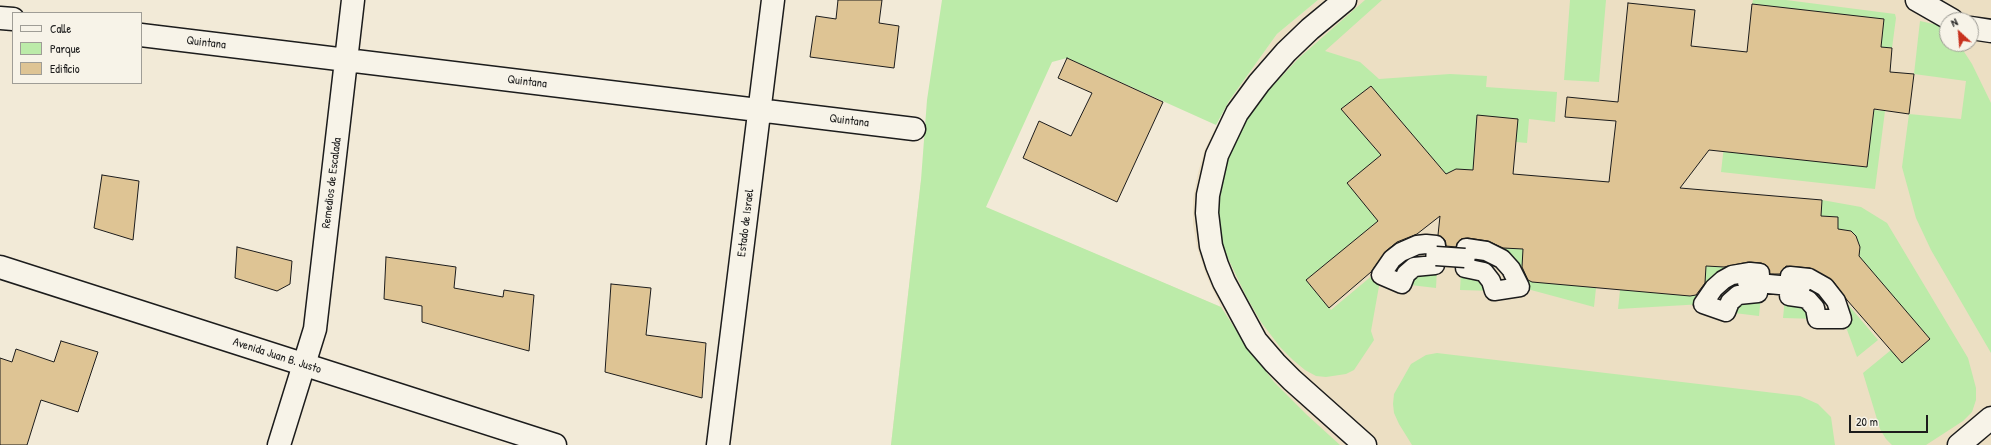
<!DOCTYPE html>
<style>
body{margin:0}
#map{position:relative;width:1991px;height:445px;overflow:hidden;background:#f2ead7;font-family:"Patrick Hand",sans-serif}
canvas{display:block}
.legend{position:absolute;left:12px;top:12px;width:130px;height:72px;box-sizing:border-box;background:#f7f3e8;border:1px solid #9f9d96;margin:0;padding:5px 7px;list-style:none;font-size:12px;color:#1c1c1c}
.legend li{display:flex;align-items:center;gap:8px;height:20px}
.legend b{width:20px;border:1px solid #9f9d96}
.north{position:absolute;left:1939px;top:12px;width:40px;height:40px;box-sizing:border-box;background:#f7f3e8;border:1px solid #9f9d96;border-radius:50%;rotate:334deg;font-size:11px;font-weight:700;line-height:16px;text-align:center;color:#1c1c1c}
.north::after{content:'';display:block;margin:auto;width:14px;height:18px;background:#c8321e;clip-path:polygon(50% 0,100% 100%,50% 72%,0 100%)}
.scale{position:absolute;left:1849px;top:415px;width:79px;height:18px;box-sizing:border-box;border:2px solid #1c1c1c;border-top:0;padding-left:5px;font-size:12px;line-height:14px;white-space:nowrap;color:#1c1c1c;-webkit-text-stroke:3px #f7f3e8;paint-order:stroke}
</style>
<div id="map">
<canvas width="1991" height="445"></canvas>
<ul class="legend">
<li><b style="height:5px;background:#f7f3e8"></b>Calle</li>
<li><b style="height:11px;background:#bceba9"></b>Parque</li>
<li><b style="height:11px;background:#dec494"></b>Edificio</li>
</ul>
<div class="north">N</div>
<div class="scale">20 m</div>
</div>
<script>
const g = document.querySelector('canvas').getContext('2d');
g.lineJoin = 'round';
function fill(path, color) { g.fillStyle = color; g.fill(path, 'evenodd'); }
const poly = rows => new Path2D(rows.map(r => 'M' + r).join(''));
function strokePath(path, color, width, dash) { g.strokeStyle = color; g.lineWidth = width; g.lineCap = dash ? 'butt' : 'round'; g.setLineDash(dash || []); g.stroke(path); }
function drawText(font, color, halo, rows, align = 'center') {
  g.font = font + ' "Patrick Hand",sans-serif'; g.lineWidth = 3; g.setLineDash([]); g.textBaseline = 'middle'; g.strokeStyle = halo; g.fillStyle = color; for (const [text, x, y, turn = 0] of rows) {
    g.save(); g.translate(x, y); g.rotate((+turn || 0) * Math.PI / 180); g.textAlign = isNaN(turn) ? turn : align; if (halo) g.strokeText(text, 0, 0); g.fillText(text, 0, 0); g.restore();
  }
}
const built = poly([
 [1318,0,1991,0,1991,445,891,445,921,180,1221,307,1206,275,1197,247,1193,224,1193,199,1198,173,1205,149,1229,101,1277,34],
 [1947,20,1971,20,1971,44,1947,44]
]);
const green = poly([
 [942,0,1318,0,1277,34,1229,101,1216,125,1067,58,1052,62,986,207,1221,307,1247,347,1274,382,1307,415,1340,445,891,445,921,180,927,100],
 [1365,0,1382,0,1325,51,1360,62,1379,79,1450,74,1487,76,1486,87,1557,92,1555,122,1529,119,1527,143,1516,142,1517,119,1478,116,1473,170,1456,169,1446,174,1371,86,1342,109,1408,187,1366,168,1347,182,1379,221,1306,280,1331,310,1392,259,1381,275,1371,331,1374,340,1354,370,1346,374,1326,377,1316,376,1305,370,1293,360,1280,347,1261,322,1246,296,1226,254,1221,240,1219,223,1219,204,1227,157,1236,137,1250,114,1268,91,1299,58],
 [1570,0,1606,0,1599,82,1564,80],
 [1753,0,1786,0,1895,14,1896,18,1892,48,1881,47,1884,19,1752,4],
 [1920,21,1938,25,1947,32,1947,44,1959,44,1972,64,1991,103,1991,353,1931,250,1916,218,1902,167,1909,114,1961,119,1966,81,1914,74],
 [1874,110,1885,111,1875,189,1721,172,1726,128,1736,153,1867,167],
 [1822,200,1861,207,1887,223,1968,358,1976,388,1976,400,1972,412,1963,421,1926,445,1892,445,1886,439,1880,429,1863,373,1891,350,1902,363,1930,339,1857,255,1860,247,1856,236,1850,231,1838,229,1838,217,1821,216],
 [1467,245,1523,249,1522,270,1529,280,1596,288,1594,307,1520,287,1516,277],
 [1706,266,1760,270,1750,272,1703,304,1618,309,1620,290,1690,296,1698,295,1704,288],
 [1465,268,1494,291,1460,290,1461,271],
 [1437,269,1436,288,1402,284,1403,278],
 [1791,273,1823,275,1878,340,1857,357,1839,308],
 [1761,296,1759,316,1726,312,1727,306],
 [1789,296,1817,319,1783,318,1785,298],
 [1437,353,1800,396,1818,404,1831,417,1835,445,1412,445,1399,424,1394,413,1393,404,1394,394,1411,364,1426,355]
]);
const building = poly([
 [838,0,882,0,879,23,899,26,894,68,810,57,816,16,836,19,838,0],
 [1628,3,1695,10,1691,46,1747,52,1752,4,1884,19,1881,47,1892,48,1890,72,1914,74,1909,114,1874,109,1867,167,1709,150,1680,188,1822,200,1821,216,1838,217,1838,229,1851,231,1856,236,1860,247,1859,256,1930,339,1902,363,1847,300,1833,281,1810,268,1786,266,1780,274,1770,274,1766,265,1761,263,1748,262,1724,267,1706,266,1705,283,1696,295,1690,296,1532,282,1528,280,1522,267,1523,249,1503,248,1488,241,1468,238,1461,239,1456,247,1446,246,1445,240,1438,235,1440,216,1417,234,1397,242,1386,251,1371,272,1329,308,1306,280,1378,221,1347,183,1381,155,1341,109,1371,86,1446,174,1456,169,1473,170,1477,115,1518,119,1513,174,1609,182,1616,121,1565,117,1567,97,1618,102,1628,3],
 [1067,58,1163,102,1117,202,1023,158,1039,121,1071,136,1092,93,1058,78,1067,58],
 [102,175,139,181,133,240,94,228,102,175],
 [237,247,292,261,290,284,277,291,235,278,237,247],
 [386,257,456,267,454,288,503,297,504,290,534,295,529,351,422,322,422,306,384,299,386,257],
 [611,284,651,288,646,335,706,343,702,398,605,372,611,284],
 [61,341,98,352,78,412,41,400,27,445,0,445,0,358,12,362,16,349,54,362,61,341]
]);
const pedestrian = poly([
 [1426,244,1436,245,1435,265,1414,267,1406,274,1402,284,1381,275,1392,259,1401,252,1417,245,1426,244],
 [1466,248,1486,251,1502,259,1511,269,1520,287,1494,291,1491,281,1484,272,1465,268,1466,248],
 [1750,272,1760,273,1758,293,1738,295,1730,302,1726,312,1703,304,1714,288,1723,280,1732,275,1750,272],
 [1790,276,1809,278,1825,287,1836,301,1842,319,1817,319,1815,308,1808,300,1803,298,1789,296,1790,276],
 [1747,282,1801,287]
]);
const minor = poly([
 [1345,0,1310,29,1286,52,1259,83,1237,113,1217,155,1208,195,1207,213,1211,246,1217,265,1224,282,1256,341,1275,363,1292,380,1365,445],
 [1917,0,1952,20],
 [0,18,13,19],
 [1971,28,1991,31],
 [141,35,914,129],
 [279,445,315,329,353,0],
 [718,445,773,0],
 [1959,445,1991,418]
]);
const secondary = poly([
 [0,267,555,445]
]);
const pedestrianBridge = poly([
 [1436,256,1465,258]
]);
const streetNames = [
 ["Quintana",206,43,7],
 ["Quintana",527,82,7],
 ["Quintana",849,121,7],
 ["Remedios de Escalada",332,183,-83],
 ["Estado de Israel",746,223,-83],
 ["Avenida Juan B. Justo",277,356,18]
];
fill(built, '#ecdfc3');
fill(green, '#bceba9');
fill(building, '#dec494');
strokePath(building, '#1c1c1c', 1);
strokePath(pedestrian, '#1c1c1c', 21);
strokePath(minor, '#1c1c1c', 25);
strokePath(secondary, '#1c1c1c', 25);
strokePath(pedestrian, '#f7f3e8', 18);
strokePath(minor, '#f7f3e8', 22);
strokePath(secondary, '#f7f3e8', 22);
strokePath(pedestrianBridge, '#1c1c1c', 21, []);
strokePath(pedestrianBridge, '#f7f3e8', 18);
drawText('12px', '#1c1c1c', '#f7f3e8', streetNames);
</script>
